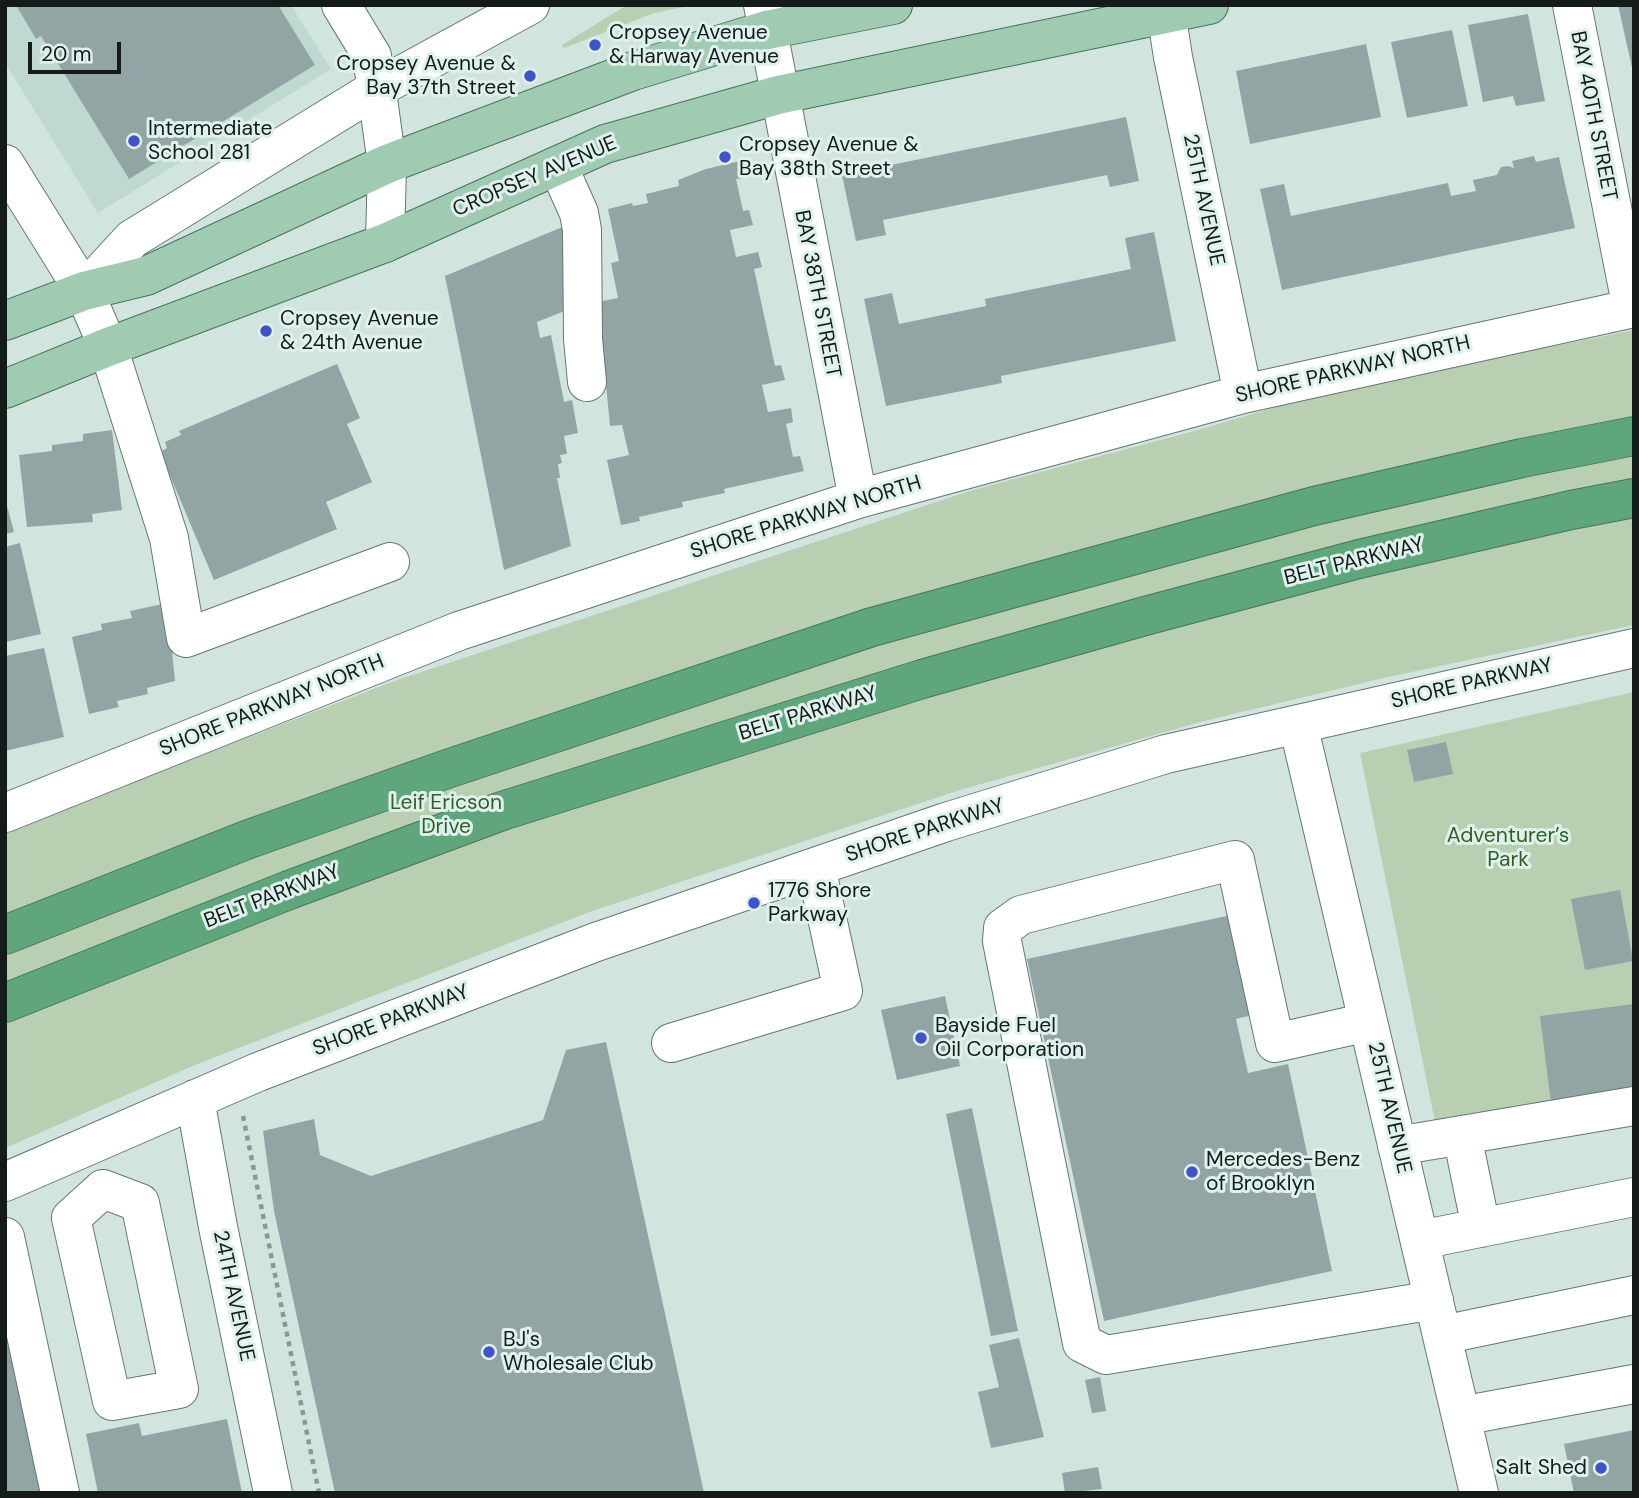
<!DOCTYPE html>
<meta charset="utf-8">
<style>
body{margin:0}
#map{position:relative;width:1639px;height:1498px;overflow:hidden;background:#d1e4de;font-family:"DM Sans",sans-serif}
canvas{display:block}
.frame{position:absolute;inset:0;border:7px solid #141b19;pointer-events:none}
.scale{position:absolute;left:28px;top:42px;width:93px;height:32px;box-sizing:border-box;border:4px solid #141b19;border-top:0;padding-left:9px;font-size:21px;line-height:24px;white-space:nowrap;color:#141b19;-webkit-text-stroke:5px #def1ec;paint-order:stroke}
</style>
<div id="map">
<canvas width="1639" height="1498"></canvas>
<div class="frame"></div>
<div class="scale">20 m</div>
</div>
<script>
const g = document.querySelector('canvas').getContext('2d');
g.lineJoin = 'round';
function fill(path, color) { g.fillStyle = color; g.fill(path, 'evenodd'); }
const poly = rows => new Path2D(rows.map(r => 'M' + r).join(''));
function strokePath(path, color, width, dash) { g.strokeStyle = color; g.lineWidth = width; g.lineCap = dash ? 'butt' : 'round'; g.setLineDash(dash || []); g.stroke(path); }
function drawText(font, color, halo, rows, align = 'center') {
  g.font = font + ' "DM Sans",sans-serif'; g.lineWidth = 6; g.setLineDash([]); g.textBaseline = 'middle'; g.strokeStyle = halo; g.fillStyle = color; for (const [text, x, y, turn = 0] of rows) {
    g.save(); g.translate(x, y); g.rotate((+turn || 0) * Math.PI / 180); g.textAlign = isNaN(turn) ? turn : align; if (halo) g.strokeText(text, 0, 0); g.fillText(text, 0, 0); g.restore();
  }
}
const built = poly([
 [5,5,291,5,331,69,98,213,5,63]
]);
const green = poly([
 [627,5,695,5,654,13,564,48,562,45],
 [1634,330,1634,625,1388,677,1204,721,960,790,592,911,195,1065,5,1148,5,831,397,680,973,490,1198,430,1327,392],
 [1634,692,1634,1091,1435,1122,1360,753]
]);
const building = poly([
 [16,5,278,5,315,65,129,179,41,36,36,39],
 [1618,5,1634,5,1634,72,1633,72],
 [1528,14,1545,101,1516,106,1513,96,1483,102,1468,25],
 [1452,30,1468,106,1407,118,1391,42],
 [1366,44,1381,117,1250,144,1236,71],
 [1126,117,1139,181,1110,187,1107,175,883,220,886,235,856,241,842,175],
 [1534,156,1536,162,1559,157,1575,228,1282,290,1260,189,1284,184,1291,216,1448,183,1451,196,1476,191,1473,180,1497,175,1501,167,1508,166,1514,168,1512,161],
 [740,161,743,178,736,179,743,211,749,210,753,225,730,230,736,257,758,252,762,267,754,269,775,366,781,365,785,380,762,385,768,412,791,408,793,422,786,424,793,457,800,456,804,471,724,489,725,493,682,502,683,507,639,517,640,521,621,525,607,460,629,455,622,425,610,426,598,302,618,298,611,263,619,261,608,209,632,203,633,206,648,203,646,194,679,186,678,180,706,169],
 [579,220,582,304,537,322,540,338,551,335,564,402,572,400,578,433,564,436,567,454,560,455,562,463,558,464,560,478,557,478,571,546,504,570,445,276],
 [1154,232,1176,341,1001,376,1002,383,886,406,864,299,892,293,899,324,986,306,985,299,1131,269,1125,238],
 [337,364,360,418,347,424,372,482,326,502,337,529,214,580,160,452,167,448,165,442,181,435,179,431],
 [112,430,122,510,92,514,93,522,27,527,19,455,52,451,52,445,83,441,83,434],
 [5,498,14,532,5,534],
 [20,543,41,634,5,642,5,547],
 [167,603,175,681,147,688,148,694,117,701,119,707,89,714,72,637,102,630,101,624,132,618,130,611],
 [44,648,64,737,5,751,5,656],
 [1446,742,1453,774,1414,782,1407,750],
 [1620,890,1633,961,1585,970,1571,899],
 [1231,915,1253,1015,1236,1019,1248,1073,1288,1064,1332,1271,1104,1321,1027,959],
 [945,996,960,1066,897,1080,881,1010],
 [1634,1004,1634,1092,1551,1103,1540,1016],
 [606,1042,704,1493,335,1493,274,1211,263,1131,314,1119,320,1155,371,1176,543,1120,566,1050],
 [972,1108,1018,1331,991,1336,946,1114],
 [5,1323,41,1493,5,1493],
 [1019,1338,1044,1437,991,1448,978,1392,999,1387,989,1345],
 [1100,1377,1106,1411,1092,1413,1085,1380],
 [227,1419,242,1493,98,1493,86,1434,139,1423,142,1436],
 [1634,1430,1634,1493,1574,1493,1564,1444],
 [1098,1467,1102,1489,1065,1493,1062,1473]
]);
const path = poly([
 [243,1116,319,1493]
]);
const minor = poly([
 [341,5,372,56,387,164,385,243],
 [763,5,858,499],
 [1165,5,1173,57,1243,394],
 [1572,5,1632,309],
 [5,164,84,291,108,347,169,538,186,638,390,562],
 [558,166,579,213,582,230,583,339,587,382],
 [84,291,132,239,376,89,530,5],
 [1298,724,1479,1493],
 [5,813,459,631,858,499,1243,394,1634,308],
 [1368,1022,1275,1043,1235,860,1021,915,1003,928,1002,941,1082,1343,1106,1355,1434,1300],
 [671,1043,843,991,816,867],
 [195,1099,218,1227,273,1493],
 [1462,1135,1481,1228],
 [1397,1146,1634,1106],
 [5,1182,258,1072,596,942,946,822,1166,754,1634,648],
 [103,1189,140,1203,179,1389,112,1401,71,1218,103,1189],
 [5,1237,60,1493],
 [1420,1240,1634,1197],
 [1442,1335,1634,1295],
 [1461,1416,1634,1384]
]);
const major = poly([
 [5,321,84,291,146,276,387,164,633,71,767,30,893,5],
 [5,389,108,347,385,243,605,144,778,95,1209,5]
]);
const highway = poly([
 [5,935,249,839,450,768,872,627,1314,506,1522,458,1634,436],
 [5,1003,289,890,502,811,922,679,1145,616,1359,559,1571,510,1634,498]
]);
const markers = [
 [595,45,7,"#4154c7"],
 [530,76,7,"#4154c7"],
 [134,141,7,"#4154c7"],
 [725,157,7,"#4154c7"],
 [266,331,7,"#4154c7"],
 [754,903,7,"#4154c7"],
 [921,1038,7,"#4154c7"],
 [1192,1172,7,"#4154c7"],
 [489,1352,7,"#4154c7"],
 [1601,1468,7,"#4154c7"]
];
const poiNames = [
 ["Cropsey Avenue",609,33],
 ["& Harway Avenue",609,57],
 ["Cropsey Avenue &",516,64,"right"],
 ["Bay 37th Street",516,88,"right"],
 ["Intermediate",148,129],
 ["School 281",148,153],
 ["Cropsey Avenue &",739,145],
 ["Bay 38th Street",739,169],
 ["Cropsey Avenue",280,319],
 ["& 24th Avenue",280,343],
 ["1776 Shore",768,891],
 ["Parkway",768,915],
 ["Bayside Fuel",935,1026],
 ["Oil Corporation",935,1050],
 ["Mercedes-Benz",1206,1160],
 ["of Brooklyn",1206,1184],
 ["BJ's",503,1340],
 ["Wholesale Club",503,1364],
 ["Salt Shed",1587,1468,"right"]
];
const streetNames = [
 ["BAY 40TH STREET",1593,116,79],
 ["CROPSEY AVENUE",535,177,-23],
 ["25TH AVENUE",1203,200,78],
 ["BAY 38TH STREET",817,294,79],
 ["SHORE PARKWAY NORTH",1353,370,-13],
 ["SHORE PARKWAY NORTH",806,518,-17],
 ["BELT PARKWAY",1354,562,-14],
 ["SHORE PARKWAY",1472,684,-13],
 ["SHORE PARKWAY NORTH",272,706,-22],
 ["BELT PARKWAY",808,714,-17],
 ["SHORE PARKWAY",925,831,-18],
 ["BELT PARKWAY",272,897,-21],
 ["SHORE PARKWAY",391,1021,-21],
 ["25TH AVENUE",1389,1108,77],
 ["24TH AVENUE",233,1296,78]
];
const parkNames = [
 ["Leif Ericson",446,803],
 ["Drive",446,827],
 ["Adventurer’s",1508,836],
 ["Park",1508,860]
];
fill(built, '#bfd9d1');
fill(green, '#b9cfb2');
fill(building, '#92a5a4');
strokePath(minor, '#667772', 40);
strokePath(major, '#45755a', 40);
strokePath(highway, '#45755a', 40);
strokePath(path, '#8a9994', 4.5, [5, 5]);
strokePath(minor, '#fff', 38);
strokePath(major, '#a0cab1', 38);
strokePath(highway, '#60a67d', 38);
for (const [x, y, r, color] of markers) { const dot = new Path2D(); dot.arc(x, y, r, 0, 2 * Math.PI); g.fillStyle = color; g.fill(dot); strokePath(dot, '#def1ec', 2.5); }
drawText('21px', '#141b19', '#def1ec', poiNames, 'left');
drawText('21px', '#141b19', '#def1ec', streetNames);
drawText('21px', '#335d25', '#def1ec', parkNames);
</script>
